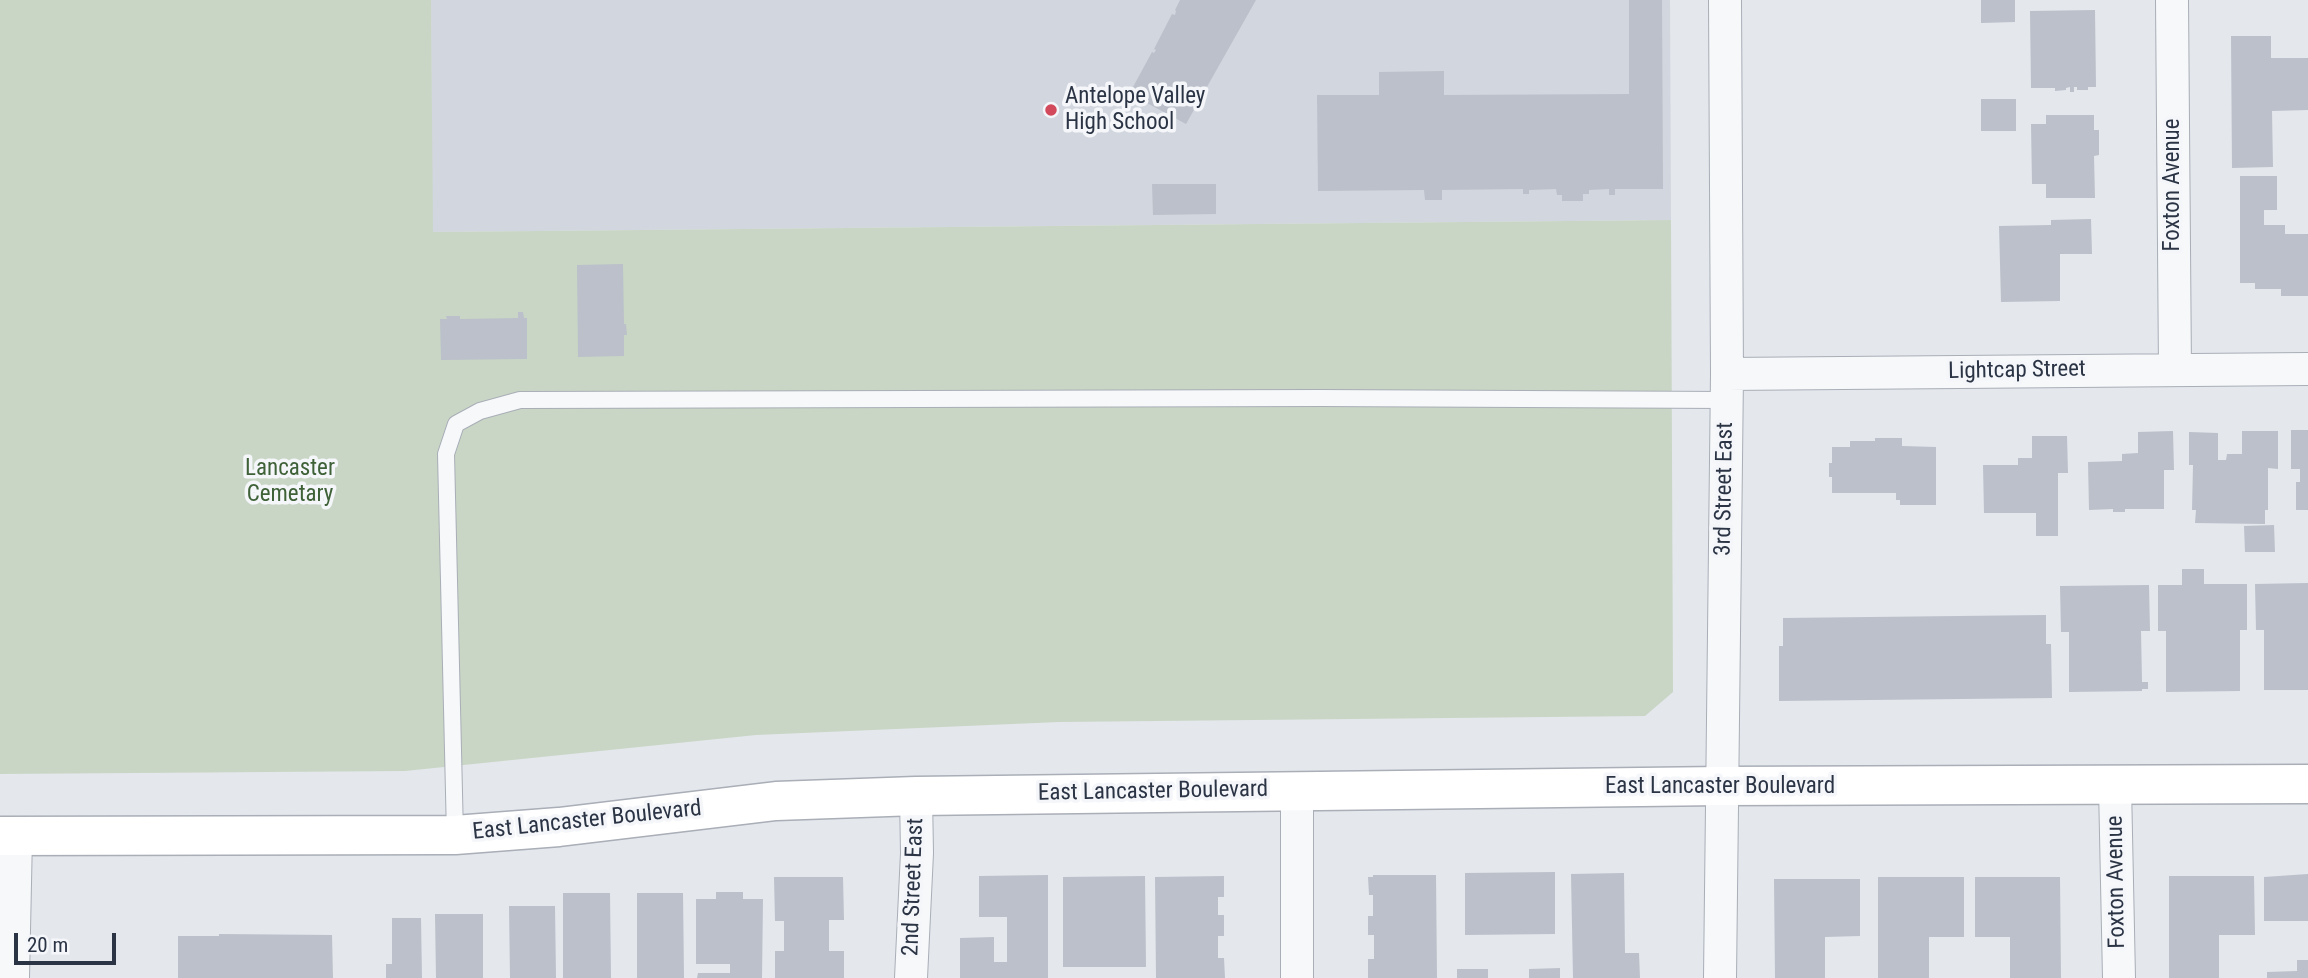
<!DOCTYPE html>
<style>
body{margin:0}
#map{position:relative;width:2308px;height:978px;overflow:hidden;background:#e4e7ec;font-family:"Roboto Condensed",sans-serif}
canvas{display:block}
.scale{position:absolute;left:14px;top:933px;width:102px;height:32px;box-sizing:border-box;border:4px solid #2b3445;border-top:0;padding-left:9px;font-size:21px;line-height:24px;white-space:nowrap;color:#2b3445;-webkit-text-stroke:5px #f4f6f9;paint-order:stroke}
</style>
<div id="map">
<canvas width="2308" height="978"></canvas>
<div class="scale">20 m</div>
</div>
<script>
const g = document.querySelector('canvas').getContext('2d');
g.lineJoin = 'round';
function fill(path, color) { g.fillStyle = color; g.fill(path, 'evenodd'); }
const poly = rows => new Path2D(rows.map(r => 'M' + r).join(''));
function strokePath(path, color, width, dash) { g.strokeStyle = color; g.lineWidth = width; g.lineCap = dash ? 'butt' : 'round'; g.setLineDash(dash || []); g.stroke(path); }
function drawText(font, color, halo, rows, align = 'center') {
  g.font = font + ' "Roboto Condensed",sans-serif'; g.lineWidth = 7; g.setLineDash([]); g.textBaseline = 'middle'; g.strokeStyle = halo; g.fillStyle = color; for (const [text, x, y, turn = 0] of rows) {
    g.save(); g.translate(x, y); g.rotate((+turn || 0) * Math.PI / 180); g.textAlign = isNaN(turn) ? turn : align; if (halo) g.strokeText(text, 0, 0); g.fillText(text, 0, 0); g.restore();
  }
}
const built = poly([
 [431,0,1670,0,1671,220,432,232]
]);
const green = poly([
 [0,0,431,0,433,232,1671,220,1673,692,1645,716,1059,722,756,735,405,771,0,774]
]);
const building = poly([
 [1180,0,1256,0,1186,124,1132,95,1135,88,1133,87,1152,52,1154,53,1156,50,1154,49,1172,14,1175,15,1176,11,1175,10],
 [1629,0,1662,0,1663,189,1615,189,1615,195,1609,195,1609,189,1589,190,1589,194,1583,194,1583,201,1562,201,1562,195,1557,195,1556,189,1529,190,1529,194,1523,194,1523,189,1442,190,1442,200,1425,200,1424,190,1318,191,1317,95,1379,95,1379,72,1444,71,1444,95,1629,94],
 [1981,0,2015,0,2015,22,1981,23],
 [2095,10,2096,87,2088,87,2088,90,2077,90,2077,87,2074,87,2074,92,2070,92,2070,87,2066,88,2066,90,2055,91,2055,88,2031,88,2030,11],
 [2231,36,2271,36,2271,58,2308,58,2308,110,2272,111,2273,167,2232,168],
 [1981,99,2016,99,2016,131,1981,131],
 [2046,115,2094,115,2094,130,2099,130,2099,155,2094,156,2095,198,2046,198,2046,184,2032,184,2031,124,2046,124],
 [2240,176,2277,176,2277,210,2264,210,2264,225,2285,225,2285,234,2308,234,2308,296,2281,296,2281,289,2255,289,2255,283,2240,283],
 [1152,184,1216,184,1216,214,1153,215],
 [2091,219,2092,254,2060,254,2060,301,2001,302,1999,226,2051,225,2051,220],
 [623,264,624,324,626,324,627,335,624,335,624,356,578,357,577,265],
 [518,312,523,312,524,318,527,318,527,359,441,360,440,319,447,319,446,316,460,316,460,319,518,318],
 [2291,430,2308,430,2308,510,2296,510,2296,482,2300,482,2300,469,2291,469],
 [2173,431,2174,470,2164,470,2164,509,2125,509,2125,512,2113,512,2113,509,2089,510,2088,462,2122,461,2122,454,2138,453,2138,432],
 [2242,431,2278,431,2278,469,2268,468,2268,510,2265,510,2265,524,2195,523,2196,510,2192,510,2193,465,2189,465,2189,432,2218,433,2218,460,2226,460,2227,454,2242,454],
 [2032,436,2067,436,2068,473,2058,473,2058,536,2036,536,2036,513,1984,513,1983,465,2018,465,2018,458,2032,458],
 [1875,438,1902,438,1902,446,1936,447,1936,505,1900,505,1900,500,1896,500,1896,493,1832,493,1832,477,1829,477,1829,463,1832,463,1832,447,1850,447,1850,441,1875,441],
 [2274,525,2275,552,2245,552,2244,526],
 [2182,569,2204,569,2204,584,2247,584,2247,630,2240,630,2240,691,2166,692,2166,631,2158,631,2158,585,2182,585],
 [2308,583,2308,690,2264,690,2264,630,2256,630,2255,584],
 [2149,585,2150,631,2141,631,2142,682,2148,682,2148,689,2142,689,2142,691,2069,692,2069,632,2061,632,2060,586],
 [2046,615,2046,644,2051,644,2052,698,1779,701,1779,646,1783,646,1783,618],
 [1555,872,1555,934,1465,935,1465,873],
 [1624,873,1625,953,1639,953,1640,978,1573,978,1571,874],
 [2308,874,2308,921,2264,921,2264,877],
 [1048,875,1048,978,960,978,960,938,994,937,994,962,1007,962,1007,917,979,917,979,876],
 [1373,875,1436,875,1437,978,1368,978,1368,959,1374,959,1374,935,1368,935,1368,916,1373,916,1373,895,1369,895,1368,877,1373,877],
 [1145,876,1146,967,1063,967,1063,877],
 [1224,876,1224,897,1218,897,1218,915,1224,915,1224,936,1218,936,1218,958,1224,958,1225,978,1156,978,1155,877],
 [2169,876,2254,876,2255,935,2219,935,2219,978,2169,978],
 [774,877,843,877,844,920,829,920,829,951,844,951,844,978,775,978,775,951,784,951,784,921,775,921],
 [1878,877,1964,877,1964,937,1929,937,1929,978,1878,978],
 [1975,877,2060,877,2061,978,2010,978,2010,937,1975,937],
 [1774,879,1860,879,1860,936,1825,937,1825,978,1775,978],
 [716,892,743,892,743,899,763,899,762,978,697,978,698,973,730,973,730,964,696,964,696,899,716,899],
 [563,893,610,893,611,978,563,978],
 [637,893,683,893,684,978,637,978],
 [509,906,555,906,556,978,510,978],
 [435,914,483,914,483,978,436,978],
 [392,918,421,918,422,978,386,978,386,964,392,964],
 [219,934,332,935,333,978,178,978,178,936,219,936],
 [2297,960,2308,960,2308,978,2267,978,2267,972,2297,971],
 [1560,968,1560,978,1529,978,1529,969],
 [1457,969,1488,969,1488,978,1457,978]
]);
const service = poly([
 [455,835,446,454,456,424,480,411,520,400,1320,398,1726,400]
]);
const minor = poly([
 [2172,0,2175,370],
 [1727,374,2308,369],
 [2115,786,2119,978],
 [1297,790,1297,978],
 [13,978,16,836],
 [911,978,917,853,916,796],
 [1720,978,1727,374,1725,0]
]);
const secondary = poly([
 [0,836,455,835,559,827,776,801,916,796,1721,786,2308,784]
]);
const markers = [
 [1051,110,7,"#d1495b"]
];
const poiNames = [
 ["Antelope Valley",1065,97],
 ["High School",1065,123]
];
const streetNames = [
 ["Foxton Avenue",2173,185,-90],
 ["Lightcap Street",2017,371,-1],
 ["3rd Street East",1725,489,-89],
 ["East Lancaster Boulevard",1720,787],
 ["East Lancaster Boulevard",1153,792,-1],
 ["East Lancaster Boulevard",587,821,-6],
 ["Foxton Avenue",2117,882,-91],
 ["2nd Street East",914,887,-88]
];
const parkNames = [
 ["Lancaster",290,469],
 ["Cemetary",290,495]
];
fill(built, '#d2d6de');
fill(green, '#c9d6c5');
fill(building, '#bbc0ca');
strokePath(service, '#a9aeb7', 18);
strokePath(minor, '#a9aeb7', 34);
strokePath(secondary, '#a9aeb7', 41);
strokePath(service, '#f7f8fa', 16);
strokePath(minor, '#f7f8fa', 32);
strokePath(secondary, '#fff', 38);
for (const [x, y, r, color] of markers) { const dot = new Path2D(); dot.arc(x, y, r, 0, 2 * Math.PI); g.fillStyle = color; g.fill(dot); strokePath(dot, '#f4f6f9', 2.5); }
drawText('23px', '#2b3445', '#f4f6f9', poiNames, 'left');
drawText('23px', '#2b3445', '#f4f6f9', streetNames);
drawText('23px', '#3f6138', '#f4f6f9', parkNames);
</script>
